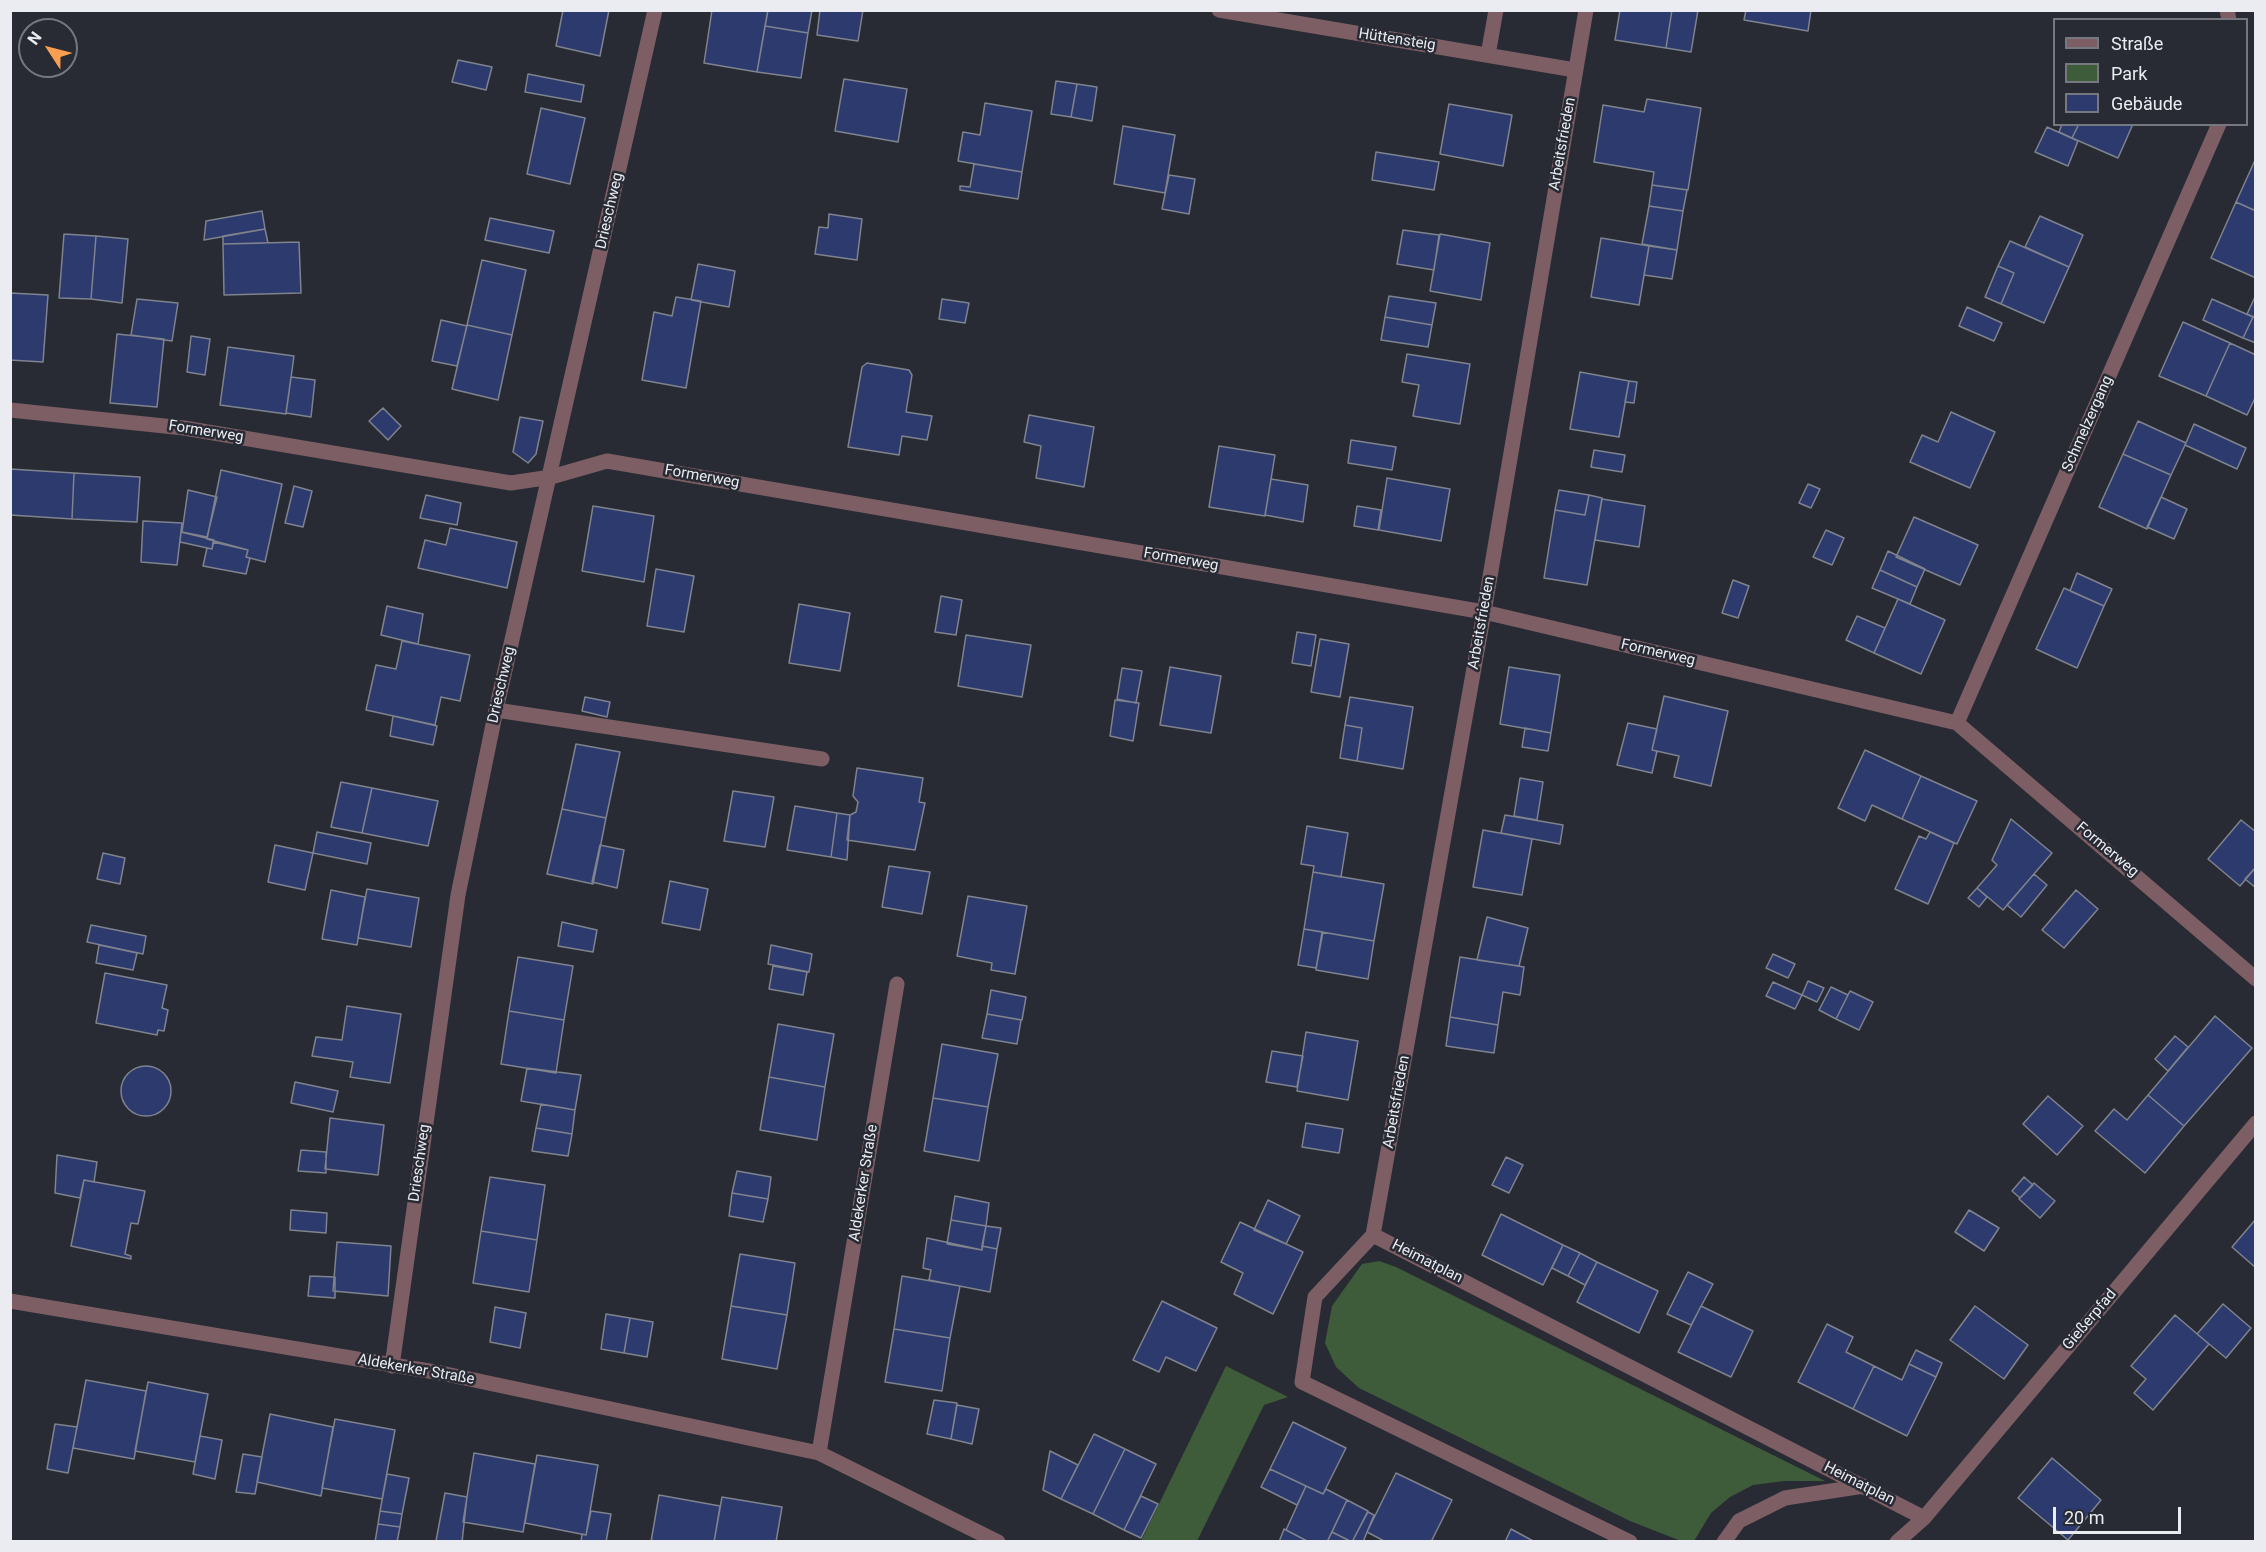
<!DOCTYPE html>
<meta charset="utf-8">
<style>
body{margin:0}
#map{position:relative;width:2266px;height:1552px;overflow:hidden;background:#282b34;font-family:Roboto,sans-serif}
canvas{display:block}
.frame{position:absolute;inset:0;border:12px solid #eaecf2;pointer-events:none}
.legend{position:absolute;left:2053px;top:18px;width:195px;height:108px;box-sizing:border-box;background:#282b34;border:2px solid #767880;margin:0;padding:8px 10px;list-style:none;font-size:18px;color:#eaecf2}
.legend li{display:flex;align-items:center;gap:12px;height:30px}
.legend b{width:30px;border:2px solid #767880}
.north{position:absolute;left:18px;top:18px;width:60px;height:60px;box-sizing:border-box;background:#282b34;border:2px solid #767880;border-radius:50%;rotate:306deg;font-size:16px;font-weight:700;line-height:24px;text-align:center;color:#eaecf2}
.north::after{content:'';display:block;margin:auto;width:21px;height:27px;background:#fa9f4f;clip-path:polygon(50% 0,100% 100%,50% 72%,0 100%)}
.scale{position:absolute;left:2053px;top:1507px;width:128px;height:27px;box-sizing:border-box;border:3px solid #eaecf2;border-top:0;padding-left:8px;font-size:18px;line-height:21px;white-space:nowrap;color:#eaecf2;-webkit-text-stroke:4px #282b34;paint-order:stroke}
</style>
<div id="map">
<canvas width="2266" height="1552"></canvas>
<div class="frame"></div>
<ul class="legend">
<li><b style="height:8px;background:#7c5e64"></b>Straße</li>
<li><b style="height:16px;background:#3e5c3a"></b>Park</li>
<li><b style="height:16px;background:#2d3a6e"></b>Gebäude</li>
</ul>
<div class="north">N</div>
<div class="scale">20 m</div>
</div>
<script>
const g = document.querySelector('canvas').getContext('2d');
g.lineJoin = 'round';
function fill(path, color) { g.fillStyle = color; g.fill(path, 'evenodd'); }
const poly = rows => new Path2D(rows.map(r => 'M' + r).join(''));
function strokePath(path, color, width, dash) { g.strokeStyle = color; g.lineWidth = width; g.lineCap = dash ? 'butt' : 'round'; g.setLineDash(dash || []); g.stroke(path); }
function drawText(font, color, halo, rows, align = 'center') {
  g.font = font + ' Roboto,sans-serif'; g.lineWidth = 5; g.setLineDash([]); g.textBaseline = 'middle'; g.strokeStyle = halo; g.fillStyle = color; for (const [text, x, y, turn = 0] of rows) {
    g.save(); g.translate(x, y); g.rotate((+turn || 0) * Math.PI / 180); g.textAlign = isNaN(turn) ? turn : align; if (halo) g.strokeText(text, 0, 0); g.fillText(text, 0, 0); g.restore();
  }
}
const green = poly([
 [1379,1261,1396,1267,1825,1481,1784,1481,1753,1485,1730,1497,1711,1513,1694,1541,1681,1541,1630,1521,1359,1388,1336,1367,1325,1343,1332,1306,1362,1264],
 [1226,1366,1288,1397,1264,1405,1197,1541,1141,1541]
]);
const building = poly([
 [563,10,609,10,600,56,556,46,563,10],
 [712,10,768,10,757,72,704,63,712,10],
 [768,10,812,10,808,33,765,26,768,10],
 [820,10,863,10,858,41,817,35,820,10],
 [1620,10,1672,10,1666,48,1615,40,1620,10],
 [1672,10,1698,10,1691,52,1666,48,1672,10],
 [1746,10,1811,10,1808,31,1744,20,1746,10],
 [765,26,808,33,801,78,757,72,765,26],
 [458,60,492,67,486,90,452,82,458,60],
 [528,74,584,85,581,102,525,92,528,74],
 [844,79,907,89,898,142,835,131,844,79],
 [1056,81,1077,84,1071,117,1051,114,1056,81],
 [1077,84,1097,87,1092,121,1071,117,1077,84],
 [1647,99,1701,108,1688,190,1652,185,1654,172,1594,162,1603,105,1644,112,1647,99],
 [985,103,1032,111,1022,172,958,161,963,132,980,135,985,103],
 [1449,104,1512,115,1503,166,1440,154,1449,104],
 [541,108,585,118,570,184,527,174,541,108],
 [2062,124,2079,124,2072,138,2059,132,2062,124],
 [2079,124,2133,124,2118,158,2072,138,2079,124],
 [1123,126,1175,135,1165,193,1114,184,1123,126],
 [2047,127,2078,141,2068,166,2035,152,2047,127],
 [1376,152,1439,162,1434,190,1372,180,1376,152],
 [2256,158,2256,211,2236,202,2256,158],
 [974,164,1022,172,1018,199,960,190,960,186,970,187,974,164],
 [1169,175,1195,179,1189,214,1162,209,1169,175],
 [1652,185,1687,190,1683,211,1649,206,1652,185],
 [2236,202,2256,211,2256,278,2211,258,2236,202],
 [1649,206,1683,211,1677,250,1642,244,1649,206],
 [262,211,265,229,204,240,206,221,262,211],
 [829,214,862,219,857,260,815,254,819,227,828,228,829,214],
 [2040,216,2083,235,2069,267,2025,247,2040,216],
 [490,218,554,231,549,253,485,240,490,218],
 [265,229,268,243,223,244,223,236,265,229],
 [1403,230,1439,235,1434,270,1397,264,1403,230],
 [64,234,96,236,91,299,59,298,64,234],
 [1440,234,1490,243,1481,300,1430,291,1440,234],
 [96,236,128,239,122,303,91,299,96,236],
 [1601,238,1649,246,1639,305,1591,297,1601,238],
 [2010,241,2069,267,2044,323,2001,304,2014,273,1998,266,2010,241],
 [299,242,301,293,224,295,223,244,299,242],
 [1649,246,1677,250,1672,279,1644,275,1649,246],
 [482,260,526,270,512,335,467,325,482,260],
 [698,264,735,271,729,307,691,300,698,264],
 [1998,266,2014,273,2001,304,1985,297,1998,266],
 [10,293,48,295,43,362,10,360,10,293],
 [1389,296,1436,303,1432,325,1385,317,1389,296],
 [676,297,701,301,686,388,642,380,654,312,672,316,676,297],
 [2255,297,2256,298,2256,318,2247,314,2255,297],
 [137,299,178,303,172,341,131,335,137,299],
 [942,299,969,303,965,323,939,319,942,299],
 [2212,299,2253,317,2243,338,2203,320,2212,299],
 [1967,307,2002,323,1994,341,1959,326,1967,307],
 [1385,317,1432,325,1428,347,1381,340,1385,317],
 [2253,317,2256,318,2256,343,2243,338,2253,317],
 [441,320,467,326,457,366,432,361,441,320],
 [2183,322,2230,343,2206,396,2159,376,2183,322],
 [467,325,512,335,498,400,452,389,467,325],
 [117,334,164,339,157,407,110,403,117,334],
 [191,336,210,339,205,375,187,372,191,336],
 [2230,343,2256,355,2256,396,2247,415,2206,396,2230,343],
 [228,347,294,356,286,414,220,405,228,347],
 [1407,354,1470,364,1460,424,1413,416,1419,385,1402,382,1407,354],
 [867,363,909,370,912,375,906,412,932,416,927,440,902,436,899,455,848,447,862,367,867,363],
 [1580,372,1629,381,1619,437,1570,429,1580,372],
 [291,377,315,380,311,417,286,413,291,377],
 [1629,381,1637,382,1634,403,1625,402,1629,381],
 [383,408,401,426,388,440,369,421,383,408],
 [1951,412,1995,432,1970,488,1910,462,1922,435,1938,442,1951,412],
 [1029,415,1094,427,1084,487,1036,478,1041,446,1024,442,1029,415],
 [520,417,543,421,536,454,528,463,513,452,520,417],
 [2138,421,2186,443,2171,475,2123,454,2138,421],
 [2194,424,2246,448,2237,469,2185,445,2194,424],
 [1351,440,1396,447,1392,470,1348,463,1351,440],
 [1219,446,1275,455,1265,516,1209,507,1219,446],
 [1594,450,1625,455,1622,472,1591,467,1594,450],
 [2123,454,2171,475,2147,529,2099,507,2123,454],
 [10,469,74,473,72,519,10,515,10,469],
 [221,470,282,484,265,562,246,557,248,550,207,539,221,470],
 [74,473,140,477,137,522,72,519,74,473],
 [1387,478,1450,489,1441,541,1379,530,1387,478],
 [1271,479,1308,485,1303,522,1265,515,1271,479],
 [1808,484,1820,489,1811,508,1799,503,1808,484],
 [294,486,312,491,303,527,285,523,294,486],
 [188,490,217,497,207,537,182,532,188,490],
 [1559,490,1589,495,1585,515,1555,510,1559,490],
 [426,495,461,503,457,525,420,518,426,495],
 [1589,495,1602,498,1587,585,1544,578,1555,510,1585,515,1589,495],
 [2161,497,2187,509,2174,539,2147,527,2161,497],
 [1602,499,1645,506,1639,547,1595,540,1602,499],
 [593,506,654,516,644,582,582,571,593,506],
 [1357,506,1381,510,1378,530,1354,526,1357,506],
 [1914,517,1978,545,1960,585,1896,557,1914,517],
 [143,521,182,523,177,565,141,562,143,521],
 [450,528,517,542,507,588,418,568,425,540,446,545,450,528],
 [1826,530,1844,538,1832,565,1813,557,1826,530],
 [181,532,214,540,212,549,180,542,181,532],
 [213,542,248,550,246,557,250,558,246,574,203,566,207,548,212,549,213,542],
 [1888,551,1925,569,1917,587,1880,570,1888,551],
 [656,569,694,576,684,632,647,626,656,569],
 [1880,570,1917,587,1910,604,1872,588,1880,570],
 [2077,573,2112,589,2104,606,2070,591,2077,573],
 [1733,580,1749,586,1738,618,1722,613,1733,580],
 [2064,588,2104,606,2077,668,2036,649,2064,588],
 [941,596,962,600,956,635,935,632,941,596],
 [1898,599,1945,620,1921,674,1874,653,1898,599],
 [799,604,850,613,840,671,789,663,799,604],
 [387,606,423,614,418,644,381,635,387,606],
 [1857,616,1885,628,1874,653,1846,640,1857,616],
 [1297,632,1316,635,1311,666,1292,663,1297,632],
 [966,635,1031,645,1022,697,958,686,966,635],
 [1320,639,1349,644,1340,697,1311,692,1320,639],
 [402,641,470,655,460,701,441,697,435,725,366,710,376,665,396,669,402,641],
 [1170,667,1221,676,1211,733,1160,725,1170,667],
 [1509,667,1560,675,1551,733,1500,724,1509,667],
 [1122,668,1142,671,1136,703,1117,699,1122,668],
 [1664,696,1728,711,1711,786,1674,777,1679,756,1652,750,1664,696],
 [585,697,610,702,607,717,582,711,585,697],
 [1350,697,1413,707,1403,769,1357,761,1362,728,1345,725,1350,697],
 [1115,700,1139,703,1133,741,1110,736,1115,700],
 [393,716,437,726,433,745,390,736,393,716],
 [1628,723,1657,729,1652,750,1657,751,1652,773,1617,765,1628,723],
 [1345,725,1362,728,1357,761,1340,758,1345,725],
 [1525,728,1551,733,1548,751,1522,747,1525,728],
 [576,744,620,752,606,818,562,809,576,744],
 [1865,750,1921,776,1902,819,1872,805,1865,821,1838,808,1865,750],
 [857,768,923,778,919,802,925,803,915,850,847,840,850,815,856,812,858,802,853,796,857,768],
 [1921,776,1977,801,1957,844,1902,819,1921,776],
 [1520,778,1543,782,1537,820,1514,816,1520,778],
 [341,782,372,788,362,833,331,827,341,782],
 [372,788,438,801,428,846,362,833,372,788],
 [733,791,774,797,765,847,724,841,733,791],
 [795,806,837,813,831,857,787,850,795,806],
 [562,809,606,818,593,884,547,874,562,809],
 [837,813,850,815,847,860,831,857,837,813],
 [1505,815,1563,825,1560,844,1501,833,1505,815],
 [2011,819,2052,853,2003,910,1977,888,1997,865,1992,860,2011,819],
 [2241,820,2256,832,2256,867,2240,886,2208,859,2241,820],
 [1307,826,1348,833,1341,877,1313,872,1314,866,1301,864,1307,826],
 [1483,830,1532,839,1522,895,1473,887,1483,830],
 [317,832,371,843,367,864,313,853,317,832],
 [1930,832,1954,843,1928,904,1895,889,1919,836,1926,839,1930,832],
 [275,845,313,853,305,890,268,882,275,845],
 [600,845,624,850,617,888,592,882,600,845],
 [103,853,125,858,120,884,97,879,103,853],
 [889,866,930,872,922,914,882,907,889,866],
 [2256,867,2256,888,2245,879,2256,867],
 [1313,872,1384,884,1374,941,1304,929,1313,872],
 [2034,874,2047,885,2021,917,2007,905,2034,874],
 [670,881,708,889,700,930,662,923,670,881],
 [1977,888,1987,897,1979,907,1968,898,1977,888],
 [367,889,419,898,411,947,358,938,367,889],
 [331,890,365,897,357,945,322,939,331,890],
 [2076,890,2098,909,2064,948,2042,930,2076,890],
 [968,896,1027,906,1015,974,991,970,992,963,957,956,968,896],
 [1487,917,1528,928,1519,966,1477,960,1487,917],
 [562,922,597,930,593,952,558,946,562,922],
 [91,925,146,936,143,954,87,942,91,925],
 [1304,929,1323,932,1316,968,1298,965,1304,929],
 [1322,932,1374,941,1368,979,1316,970,1322,932],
 [99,945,137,953,133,970,96,963,99,945],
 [771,945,812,954,809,972,768,964,771,945],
 [1773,954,1795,964,1788,978,1766,968,1773,954],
 [518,957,573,966,564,1020,509,1011,518,957],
 [1460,957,1524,967,1520,995,1503,992,1498,1025,1450,1017,1460,957],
 [773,966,807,972,803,995,769,989,773,966],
 [105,973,167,985,162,1008,168,1010,164,1031,158,1030,157,1035,96,1023,105,973],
 [1808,981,1824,988,1817,1002,1802,995,1808,981],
 [1773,982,1802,995,1795,1009,1766,996,1773,982],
 [1831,987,1848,995,1836,1019,1819,1010,1831,987],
 [991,990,1026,997,1022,1020,987,1014,991,990],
 [1850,991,1873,1002,1859,1030,1836,1019,1850,991],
 [347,1006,401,1014,390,1083,350,1077,353,1062,312,1056,316,1037,342,1040,347,1006],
 [509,1011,564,1020,556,1073,501,1064,509,1011],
 [987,1014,1021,1020,1017,1044,982,1038,987,1014],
 [2215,1016,2252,1048,2184,1126,2148,1095,2215,1016],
 [1450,1017,1498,1025,1494,1053,1446,1046,1450,1017],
 [778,1024,834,1034,825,1087,769,1077,778,1024],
 [1306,1032,1358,1041,1348,1100,1297,1091,1306,1032],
 [2175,1036,2188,1047,2168,1071,2155,1059,2175,1036],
 [942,1044,998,1054,988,1107,933,1098,942,1044],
 [1272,1051,1303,1056,1297,1087,1266,1082,1272,1051],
 '121 1091a25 25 0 1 1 50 0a25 25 0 1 1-50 0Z',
 [527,1068,581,1075,575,1110,521,1101,527,1068],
 [769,1077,825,1087,817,1140,760,1130,769,1077],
 [295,1082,338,1091,333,1112,291,1103,295,1082],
 [2148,1095,2184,1126,2145,1173,2095,1131,2114,1109,2127,1120,2148,1095],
 [2048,1096,2083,1126,2057,1155,2023,1124,2048,1096],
 [933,1098,988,1107,979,1161,924,1151,933,1098],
 [541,1104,575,1110,572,1134,536,1128,541,1104],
 [330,1118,384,1125,378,1175,325,1169,330,1118],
 [1306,1123,1343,1129,1339,1153,1302,1147,1306,1123],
 [536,1128,572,1134,568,1156,532,1151,536,1128],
 [301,1150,326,1152,326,1173,298,1171,301,1150],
 [57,1155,97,1162,94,1182,84,1180,80,1198,55,1193,57,1155],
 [1506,1157,1523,1165,1509,1193,1492,1185,1506,1157],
 [737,1171,771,1177,768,1199,732,1193,737,1171],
 [490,1177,545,1185,537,1240,481,1231,490,1177],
 [2024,1177,2033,1185,2020,1198,2012,1191,2024,1177],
 [84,1180,145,1191,138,1224,131,1223,125,1254,131,1256,131,1259,71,1246,84,1180],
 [2034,1183,2055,1201,2040,1218,2019,1199,2034,1183],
 [732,1193,768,1199,763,1222,729,1216,732,1193],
 [955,1196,989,1203,986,1226,951,1220,955,1196],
 [1268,1200,1300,1216,1286,1244,1254,1230,1268,1200],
 [291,1210,327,1213,326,1233,290,1230,291,1210],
 [1969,1210,1999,1228,1984,1251,1955,1232,1969,1210],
 [1501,1214,1563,1245,1543,1285,1482,1255,1501,1214],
 [2256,1219,2256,1268,2232,1247,2256,1219],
 [951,1220,986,1226,982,1250,947,1244,951,1220],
 [1240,1222,1303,1252,1273,1314,1234,1294,1243,1273,1221,1262,1240,1222],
 [986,1226,1001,1228,997,1249,982,1246,986,1226],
 [481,1231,537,1240,529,1292,473,1283,481,1231],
 [927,1238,982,1250,982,1246,997,1249,990,1292,929,1280,931,1270,923,1268,927,1238],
 [337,1242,391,1246,388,1296,333,1291,337,1242],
 [1563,1245,1580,1253,1568,1276,1552,1268,1563,1245],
 [1580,1253,1597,1262,1585,1285,1568,1276,1580,1253],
 [740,1254,795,1263,787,1315,731,1306,740,1254],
 [1597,1262,1658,1291,1639,1333,1577,1302,1597,1262],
 [1688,1272,1713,1284,1691,1325,1667,1314,1688,1272],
 [310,1276,335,1277,335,1298,308,1296,310,1276],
 [902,1276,960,1286,950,1338,894,1329,902,1276],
 [1162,1301,1217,1328,1196,1371,1166,1357,1159,1372,1133,1360,1162,1301],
 [2223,1304,2251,1328,2226,1358,2197,1334,2223,1304],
 [731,1306,787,1315,777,1369,722,1359,731,1306],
 [1701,1306,1753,1331,1731,1377,1678,1352,1701,1306],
 [1975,1306,2028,1345,2004,1379,1950,1340,1975,1306],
 [495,1307,526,1313,520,1348,490,1342,495,1307],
 [606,1314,630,1318,624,1353,601,1349,606,1314],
 [2175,1315,2209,1344,2153,1410,2134,1393,2146,1379,2131,1366,2175,1315],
 [630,1318,653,1322,647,1357,624,1353,630,1318],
 [1827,1324,1853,1337,1846,1352,1874,1366,1853,1409,1798,1382,1827,1324],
 [894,1329,950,1338,942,1391,885,1382,894,1329],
 [1916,1350,1942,1363,1936,1377,1909,1364,1916,1350],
 [1909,1364,1936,1377,1907,1436,1853,1409,1874,1366,1902,1380,1909,1364],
 [86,1380,146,1391,134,1459,73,1448,86,1380],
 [148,1382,208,1394,195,1462,135,1451,148,1382],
 [934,1400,957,1403,951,1439,927,1434,934,1400],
 [957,1405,979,1409,972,1444,951,1439,957,1405],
 [270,1414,333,1427,321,1496,257,1482,270,1414],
 [335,1419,395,1430,382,1499,322,1488,335,1419],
 [1293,1422,1346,1448,1323,1494,1270,1469,1293,1422],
 [55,1424,77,1427,68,1473,47,1469,55,1424],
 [1094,1434,1125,1449,1093,1514,1061,1499,1094,1434],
 [200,1436,222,1440,215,1479,193,1474,200,1436],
 [1125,1449,1156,1464,1124,1530,1093,1514,1125,1449],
 [1050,1451,1078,1465,1061,1499,1043,1490,1050,1451],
 [474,1453,535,1464,523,1532,463,1522,474,1453],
 [243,1454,262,1457,255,1494,236,1492,243,1454],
 [537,1455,598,1465,586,1535,525,1523,537,1455],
 [2052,1458,2101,1500,2068,1540,2018,1498,2052,1458],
 [1270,1469,1306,1486,1297,1505,1261,1487,1270,1469],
 [1396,1473,1452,1500,1431,1542,1386,1542,1367,1532,1396,1473],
 [387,1474,409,1478,402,1514,380,1511,387,1474],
 [1306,1486,1323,1494,1326,1489,1347,1500,1327,1542,1309,1542,1286,1530,1306,1486],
 [445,1493,467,1497,462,1542,436,1541,445,1493],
 [659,1495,720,1506,714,1542,651,1542,659,1495],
 [1141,1496,1158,1504,1141,1538,1124,1530,1141,1496],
 [722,1497,782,1507,776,1542,714,1542,722,1497],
 [1347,1500,1368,1511,1352,1542,1332,1532,1347,1500],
 [380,1511,402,1514,400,1527,378,1524,380,1511],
 [591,1511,611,1514,606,1542,581,1542,582,1534,586,1535,591,1511],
 [1368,1512,1374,1515,1363,1542,1352,1542,1368,1512],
 [378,1524,400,1527,397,1542,375,1542,378,1524],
 [1284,1529,1286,1530,1309,1542,1279,1542,1284,1529],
 [1511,1529,1535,1542,1505,1542,1511,1529],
 [1332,1532,1352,1542,1327,1542,1332,1532]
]);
const minor = poly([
 [1219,10,1575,70],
 [2227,10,2229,20],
 [1488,55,1496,10],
 [10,410,184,428,511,483,551,477,607,461,1484,612,1957,723,2256,979],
 [496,710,822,759],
 [1957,723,2219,124],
 [1373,1235,1484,612,1586,10],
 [10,1301,441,1373,819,1453,998,1542],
 [392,1366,458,895,496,710,655,10],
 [819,1453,897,984],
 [1630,1542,1302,1382,1315,1297,1373,1235,1924,1518],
 [1724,1542,1739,1521,1785,1498,1864,1486],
 [1897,1542,1924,1518,2256,1123]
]);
const streetNames = [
 ["Hüttensteig",1397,40,9],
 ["Arbeitsfrieden",1563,144,-80],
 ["Drieschweg",610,211,-77],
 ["Schmelzergang",2088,424,-66],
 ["Formerweg",206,432,9],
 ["Formerweg",702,477,10],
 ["Formerweg",1181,560,10],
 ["Arbeitsfrieden",1482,623,-80],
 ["Formerweg",1658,653,13],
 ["Drieschweg",502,685,-77],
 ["Formerweg",2107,850,40],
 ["Arbeitsfrieden",1397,1102,-80],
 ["Drieschweg",420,1163,-82],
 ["Aldekerker Straße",864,1183,-81],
 ["Heimatplan",1427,1262,27],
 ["Gießerpfad",2090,1320,-50],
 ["Aldekerker Straße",416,1370,10],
 ["Heimatplan",1859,1484,27]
];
fill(green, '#3e5c3a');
fill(building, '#2d3a6e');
strokePath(building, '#7f838d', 1.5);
strokePath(minor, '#7c5e64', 15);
drawText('15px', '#eaecf2', '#282b34', streetNames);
</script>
